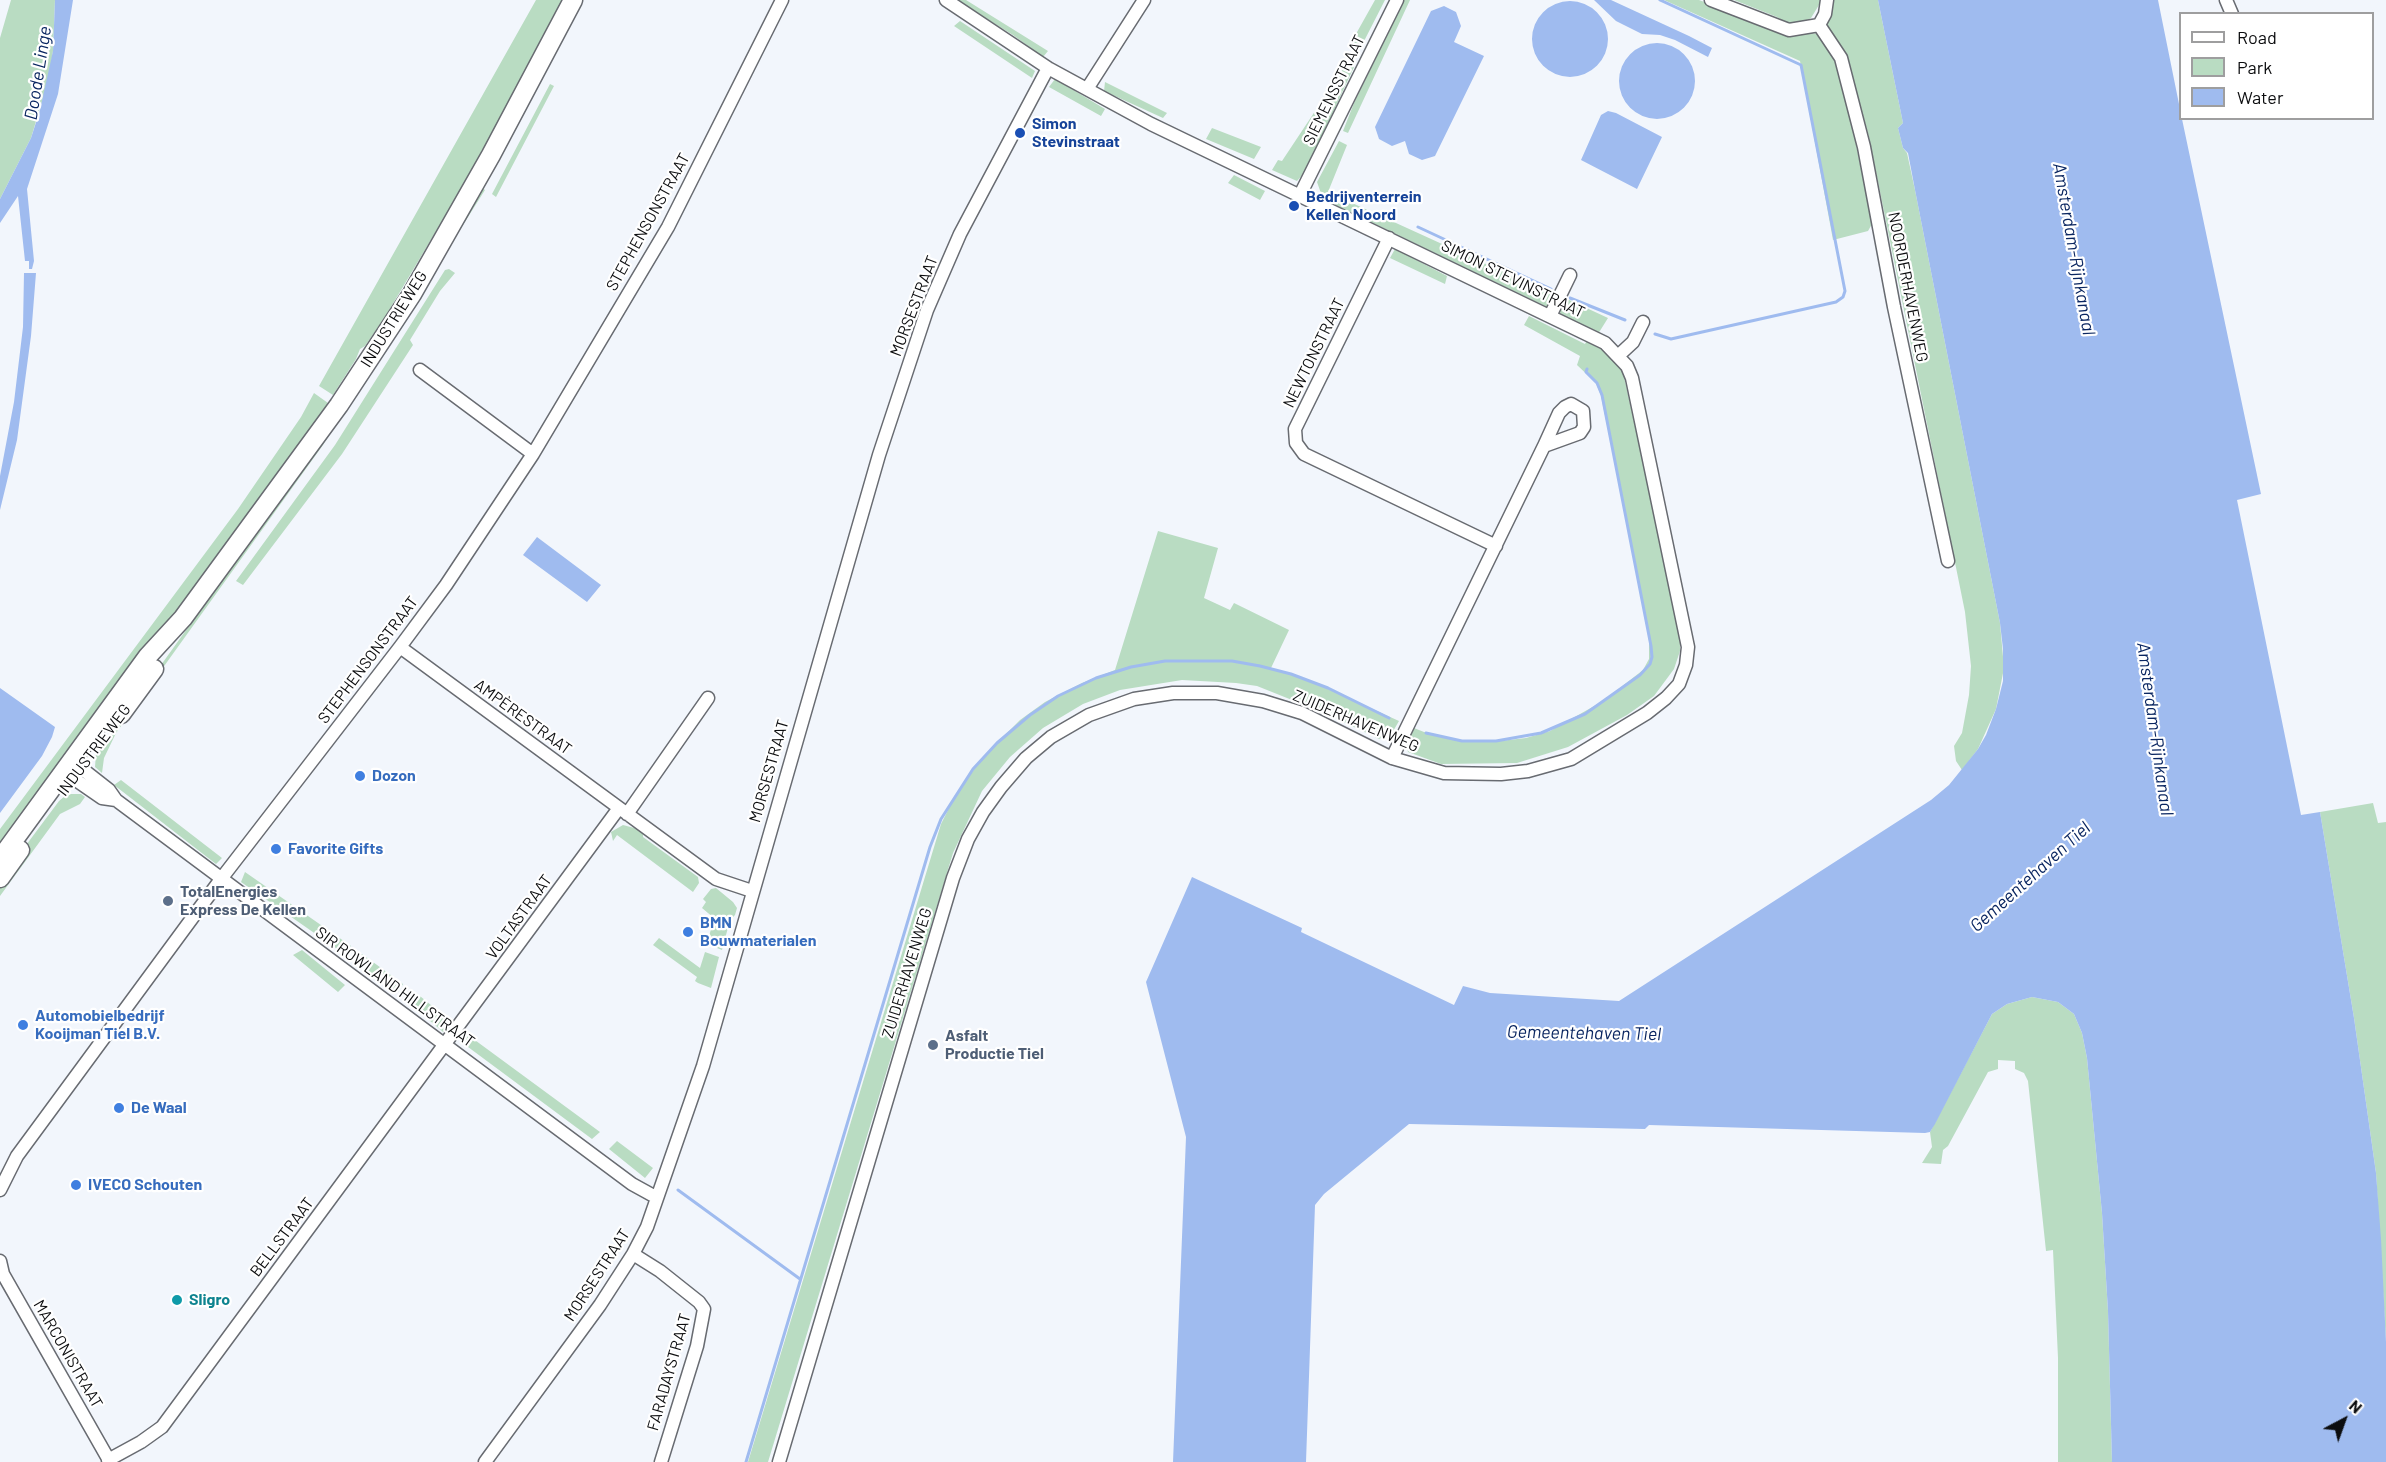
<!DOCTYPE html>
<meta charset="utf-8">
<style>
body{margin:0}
#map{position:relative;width:2386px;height:1462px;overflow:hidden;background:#f2f6fc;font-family:Barlow,sans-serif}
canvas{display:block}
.legend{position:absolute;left:2179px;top:12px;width:195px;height:108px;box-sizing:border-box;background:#fff;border:2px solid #9e9e9f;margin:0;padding:8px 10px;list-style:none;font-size:18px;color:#0c0d0f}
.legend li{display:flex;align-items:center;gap:12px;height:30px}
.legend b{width:30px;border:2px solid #9e9e9f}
.north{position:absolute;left:2314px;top:1390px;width:60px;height:60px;-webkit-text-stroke:4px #fff;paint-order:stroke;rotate:41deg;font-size:16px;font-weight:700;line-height:24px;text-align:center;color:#0c0d0f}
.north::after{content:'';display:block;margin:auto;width:21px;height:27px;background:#0c0d0f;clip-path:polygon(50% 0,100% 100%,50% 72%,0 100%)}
</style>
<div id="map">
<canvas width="2386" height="1462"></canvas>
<ul class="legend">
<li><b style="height:8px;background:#fff"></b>Road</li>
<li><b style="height:16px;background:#b9dcc2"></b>Park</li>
<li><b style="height:16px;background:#9fbbef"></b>Water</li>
</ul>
<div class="north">N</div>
</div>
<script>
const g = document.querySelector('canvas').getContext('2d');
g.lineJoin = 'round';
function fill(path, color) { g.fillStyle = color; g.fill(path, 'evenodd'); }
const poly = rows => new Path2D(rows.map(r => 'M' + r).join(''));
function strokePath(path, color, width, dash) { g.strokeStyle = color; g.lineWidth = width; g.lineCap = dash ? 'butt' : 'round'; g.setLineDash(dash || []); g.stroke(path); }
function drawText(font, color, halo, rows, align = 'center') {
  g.font = font + ' Barlow,sans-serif'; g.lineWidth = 4.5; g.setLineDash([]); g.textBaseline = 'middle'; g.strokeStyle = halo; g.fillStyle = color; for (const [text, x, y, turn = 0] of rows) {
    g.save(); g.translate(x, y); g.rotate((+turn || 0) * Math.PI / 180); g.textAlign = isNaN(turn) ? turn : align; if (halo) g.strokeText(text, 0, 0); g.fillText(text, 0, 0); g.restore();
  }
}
const green = poly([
 [11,0,55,0,53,51,49,78,31,138,0,199,0,38],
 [536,0,562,0,476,164,385,317,365,346,360,349,356,359,333,395,319,386],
 [956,0,966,0,1048,51,1043,57,1013,35],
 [1375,0,1385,0,1361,47,1352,41],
 [1404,0,1410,0,1348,133,1343,131,1354,103],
 [1664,0,1699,0,1734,13,1820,35,1837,60,1842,75,1872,224,1868,231,1833,240,1800,61],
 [1734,0,1822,0,1811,18,1799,24,1790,25,1777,17],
 [1830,0,1878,0,1903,123,1898,128,1903,148,1907,153,1915,190,2000,623,2004,668,1996,709,1978,749,1962,770,1956,761,1954,746,1962,733,1969,695,1971,666,1965,612,1869,137,1846,53,1830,35,1827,27],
 [960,21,1035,71,1032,78,954,26],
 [1347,63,1354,67,1305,172,1297,181,1272,170,1278,160,1282,161],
 [1055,79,1105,109,1101,116,1049,87],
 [1105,82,1167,113,1163,118,1104,91],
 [550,84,554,86,496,197,492,194],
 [1212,128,1261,147,1254,159,1206,139],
 [1339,141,1347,145,1328,192,1554,295,1547,307,1323,199,1317,182],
 [1234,175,1265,191,1260,200,1228,183],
 [479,186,485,190,446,252,403,326,354,394,323,445,116,733,104,758,102,773,95,767,96,753,101,746,108,739,194,619],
 [1395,249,1447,276,1445,284,1390,258],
 [449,269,455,273,440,291,410,340,413,345,342,454,243,585,236,581,335,445,445,270],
 [1565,298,1608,318,1598,334,1559,314],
 [1529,316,1585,344,1590,334,1609,345,1623,372,1659,535,1680,642,1680,651,1674,669,1654,696,1627,715,1568,747,1517,763,1441,764,1408,752,1404,737,1409,726,1424,732,1458,740,1500,741,1526,738,1550,731,1603,701,1643,670,1649,659,1649,641,1639,582,1601,396,1596,383,1577,365,1580,356,1524,325],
 [314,393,328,403,321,413,234,536,0,849,0,829,238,509,301,417],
 [1158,531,1218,548,1204,598,1230,610,1234,603,1289,630,1271,668,1315,683,1399,721,1392,733,1379,739,1327,714,1257,686,1236,683,1182,680,1120,690,1083,704,1043,728,1010,757,982,791,953,853,768,1462,748,1462,941,824,955,796,971,773,992,748,1020,720,1045,702,1082,683,1115,670],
 [121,780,222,858,216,864,114,785],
 [71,794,81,794,85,797,80,804,60,814,0,896,0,880,59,801,65,796],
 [2373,803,2378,823,2386,822,2386,1342,2376,1173,2354,1018,2320,812],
 [623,825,638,829,643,832,643,837,698,877,699,883,693,892,617,835,613,841,611,832],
 [245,872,351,946,343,953,241,882],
 [716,888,733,902,737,908,735,915,730,920,722,950,707,944,714,918,702,908,706,902,703,899,711,889],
 [659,938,700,968,705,952,719,957,711,988,698,983,695,981,697,977,653,945],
 [302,950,345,985,338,992,293,955],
 [362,954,403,984,398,992,354,962],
 [415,992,453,1023,443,1032,407,1001],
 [2032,997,2058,1002,2074,1014,2082,1033,2087,1058,2102,1213,2108,1311,2112,1462,2058,1462,2058,1358,2053,1250,2046,1251,2028,1081,2024,1073,2015,1069,2015,1061,1998,1060,1998,1069,1988,1072,1948,1146,1943,1150,1941,1164,1922,1163,1932,1147,1930,1132,1992,1014,2007,1004],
 [468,1035,600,1132,592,1139,464,1044],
 [617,1141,653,1168,645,1178,609,1149]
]);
const water = poly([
 [55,0,73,0,58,94,27,189,34,261,32,269,29,269,29,261,25,261,18,196,0,223,0,199,31,138,40,110,53,51],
 [1594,0,1611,0,1689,36,1712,48,1708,57,1675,40,1660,35,1642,34,1616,21],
 [1878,0,2158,0,2180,109,2180,118,2182,119,2261,494,2237,500,2301,815,2320,812,2354,1018,2376,1173,2381,1239,2386,1342,2386,1462,2112,1462,2108,1311,2102,1213,2087,1058,2082,1033,2074,1014,2058,1002,2032,997,2007,1004,1992,1014,1935,1124,1930,1132,1925,1133,1649,1125,1645,1129,1409,1124,1324,1194,1315,1205,1306,1462,1173,1462,1186,1137,1146,982,1192,877,1302,928,1301,932,1454,1005,1463,986,1490,993,1619,1001,1931,800,1949,785,1978,749,1986,735,1996,709,2003,681,2003,649,2000,623,1915,190,1908,153,1903,148,1898,128,1903,123],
 '1532 39a38 38 0 1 1 76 0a38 38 0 1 1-76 0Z',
 [1444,6,1456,12,1461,26,1454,42,1484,56,1435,156,1422,160,1409,154,1405,141,1392,146,1379,139,1375,127,1431,11],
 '1619 81a38 38 0 1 1 76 0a38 38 0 1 1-76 0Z',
 [1608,111,1616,113,1662,137,1637,189,1581,160,1601,115],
 [24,273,36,273,31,336,17,440,0,510,0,476,14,402,23,327],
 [537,537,601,585,587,602,523,555],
 [0,688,55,727,52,737,42,756,0,813]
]);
const stream = poly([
 [1418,227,1551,289],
 [1570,298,1625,320],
 [1655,334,1671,339,1836,302,1843,297,1845,291,1801,65,1660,0],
 [1426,733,1462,741,1496,741,1541,733,1585,714,1640,675,1650,664,1652,657,1651,646,1602,395,1597,383,1586,372,1587,369],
 [678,1190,800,1279],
 [746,1462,930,847,941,819,973,769,997,743,1030,715,1058,696,1096,678,1131,667,1165,661,1232,661,1260,666,1291,674,1328,688,1389,718]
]);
const street = poly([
 [1711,0,1789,30,1819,25],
 [2226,0,2232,14],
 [1819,25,1841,58,1864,147,1894,307,1948,561],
 [1819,25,1825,14,1827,0],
 [1087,89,1144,0],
 [1300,195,1397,0],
 [1389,238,1295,429,1296,443,1304,454,1496,546],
 [1550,316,1570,275],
 [1619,355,1633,342,1643,322],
 [420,370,533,454],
 [400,647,716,879,752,891],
 [1392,758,1544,446,1580,433,1584,427,1583,411,1571,404,1565,407,1559,413,1544,446],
 [116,800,102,798,73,778,68,765,81,768,109,790,116,800,632,1184,652,1195,658,1195],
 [627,814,708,698],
 [0,1190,17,1156,221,879,400,647,446,585,533,454,668,227,782,0],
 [633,1254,660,1271,699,1302,704,1309,697,1346,661,1462],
 [0,1261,3,1274,110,1462],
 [108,1460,141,1442,162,1427,619,808],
 [485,1462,600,1305,633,1254,647,1227,703,1066,879,455,927,310,960,234,1048,68],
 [779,1462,953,878,968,839,983,812,1001,787,1026,758,1051,737,1089,715,1134,699,1173,693,1217,693,1263,701,1302,713,1392,758,1444,773,1501,774,1528,771,1571,759,1647,713,1666,698,1679,684,1686,665,1688,647,1632,378,1627,366,1605,343,1151,124,1048,68,946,0]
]);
const secondary = poly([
 [121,714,154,669],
 [0,859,148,656,183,618,339,405,412,294,491,155,573,0],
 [0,878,20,850]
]);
const markers = [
 [1020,133,6,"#1a4fb4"],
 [1294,206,6,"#1a4fb4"],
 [360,776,6,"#3f7fe0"],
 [276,849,6,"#3f7fe0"],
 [168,901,6,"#5c6f8a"],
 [688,932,6,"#3f7fe0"],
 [23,1025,6,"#3f7fe0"],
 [933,1045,6,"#5c6f8a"],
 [119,1108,6,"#3f7fe0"],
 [76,1185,6,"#3f7fe0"],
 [177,1300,6,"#0f9aa8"]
];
const streetNames = [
 ["SIEMENSSTRAAT",1334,90,-64],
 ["STEPHENSONSTRAAT",648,222,-61],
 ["SIMON STEVINSTRAAT",1513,279,26],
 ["NOORDERHAVENWEG",1908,287,79],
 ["MORSESTRAAT",914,306,-69],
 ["INDUSTRIEWEG",394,319,-58],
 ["NEWTONSTRAAT",1314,353,-64],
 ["STEPHENSONSTRAAT",368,660,-53],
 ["AMPÈRESTRAAT",523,717,36],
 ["ZUIDERHAVENWEG",1356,721,23],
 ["INDUSTRIEWEG",94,750,-53],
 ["MORSESTRAAT",769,771,-74],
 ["VOLTASTRAAT",519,917,-54],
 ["ZUIDERHAVENWEG",907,973,-73],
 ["SIR ROWLAND HILLSTRAAT",395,987,36],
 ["BELLSTRAAT",282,1237,-53],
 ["MORSESTRAAT",597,1275,-57],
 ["MARCONISTRAAT",68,1354,60],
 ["FARADAYSTRAAT",669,1372,-74]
];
const transitNames = [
 ["Simon",1032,124],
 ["Stevinstraat",1032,142],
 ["Bedrijventerrein",1306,197],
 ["Kellen Noord",1306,215]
];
const shopNames = [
 ["Dozon",372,776],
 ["Favorite Gifts",288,849],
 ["BMN",700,923],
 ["Bouwmaterialen",700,941],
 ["Automobielbedrijf",35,1016],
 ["Kooijman Tiel B.V.",35,1034],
 ["De Waal",131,1108],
 ["IVECO Schouten",88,1185]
];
const serviceNames = [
 ["TotalEnergies",180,892],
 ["Express De Kellen",180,910],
 ["Asfalt",945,1036],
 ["Productie Tiel",945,1054]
];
const cultureNames = [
 ["Sligro",189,1300]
];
const waterNames = [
 ["Doode Linge",38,73,-81],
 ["Amsterdam-Rijnkanaal",2074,249,80],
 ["Amsterdam-Rijnkanaal",2155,729,82],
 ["Gemeentehaven Tiel",2030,877,-42],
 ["Gemeentehaven Tiel",1584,1033,1]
];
fill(green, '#b9dcc2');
fill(water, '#9fbbef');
strokePath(stream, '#9fbbef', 3);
strokePath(street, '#686b71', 15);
strokePath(secondary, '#686b71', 21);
strokePath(street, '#fff', 12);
strokePath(secondary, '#fff', 18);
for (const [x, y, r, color] of markers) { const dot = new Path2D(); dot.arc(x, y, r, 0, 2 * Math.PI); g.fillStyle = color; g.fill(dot); strokePath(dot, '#fff', 2); }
drawText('16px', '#0c0d0f', '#fff', streetNames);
drawText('bold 16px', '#164399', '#fff', transitNames, 'left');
drawText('bold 16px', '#366cbe', '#fff', shopNames, 'left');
drawText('bold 16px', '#4e5e75', '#fff', serviceNames, 'left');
drawText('bold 16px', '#0d838f', '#fff', cultureNames, 'left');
drawText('italic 18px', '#0a2661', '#fff', waterNames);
</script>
